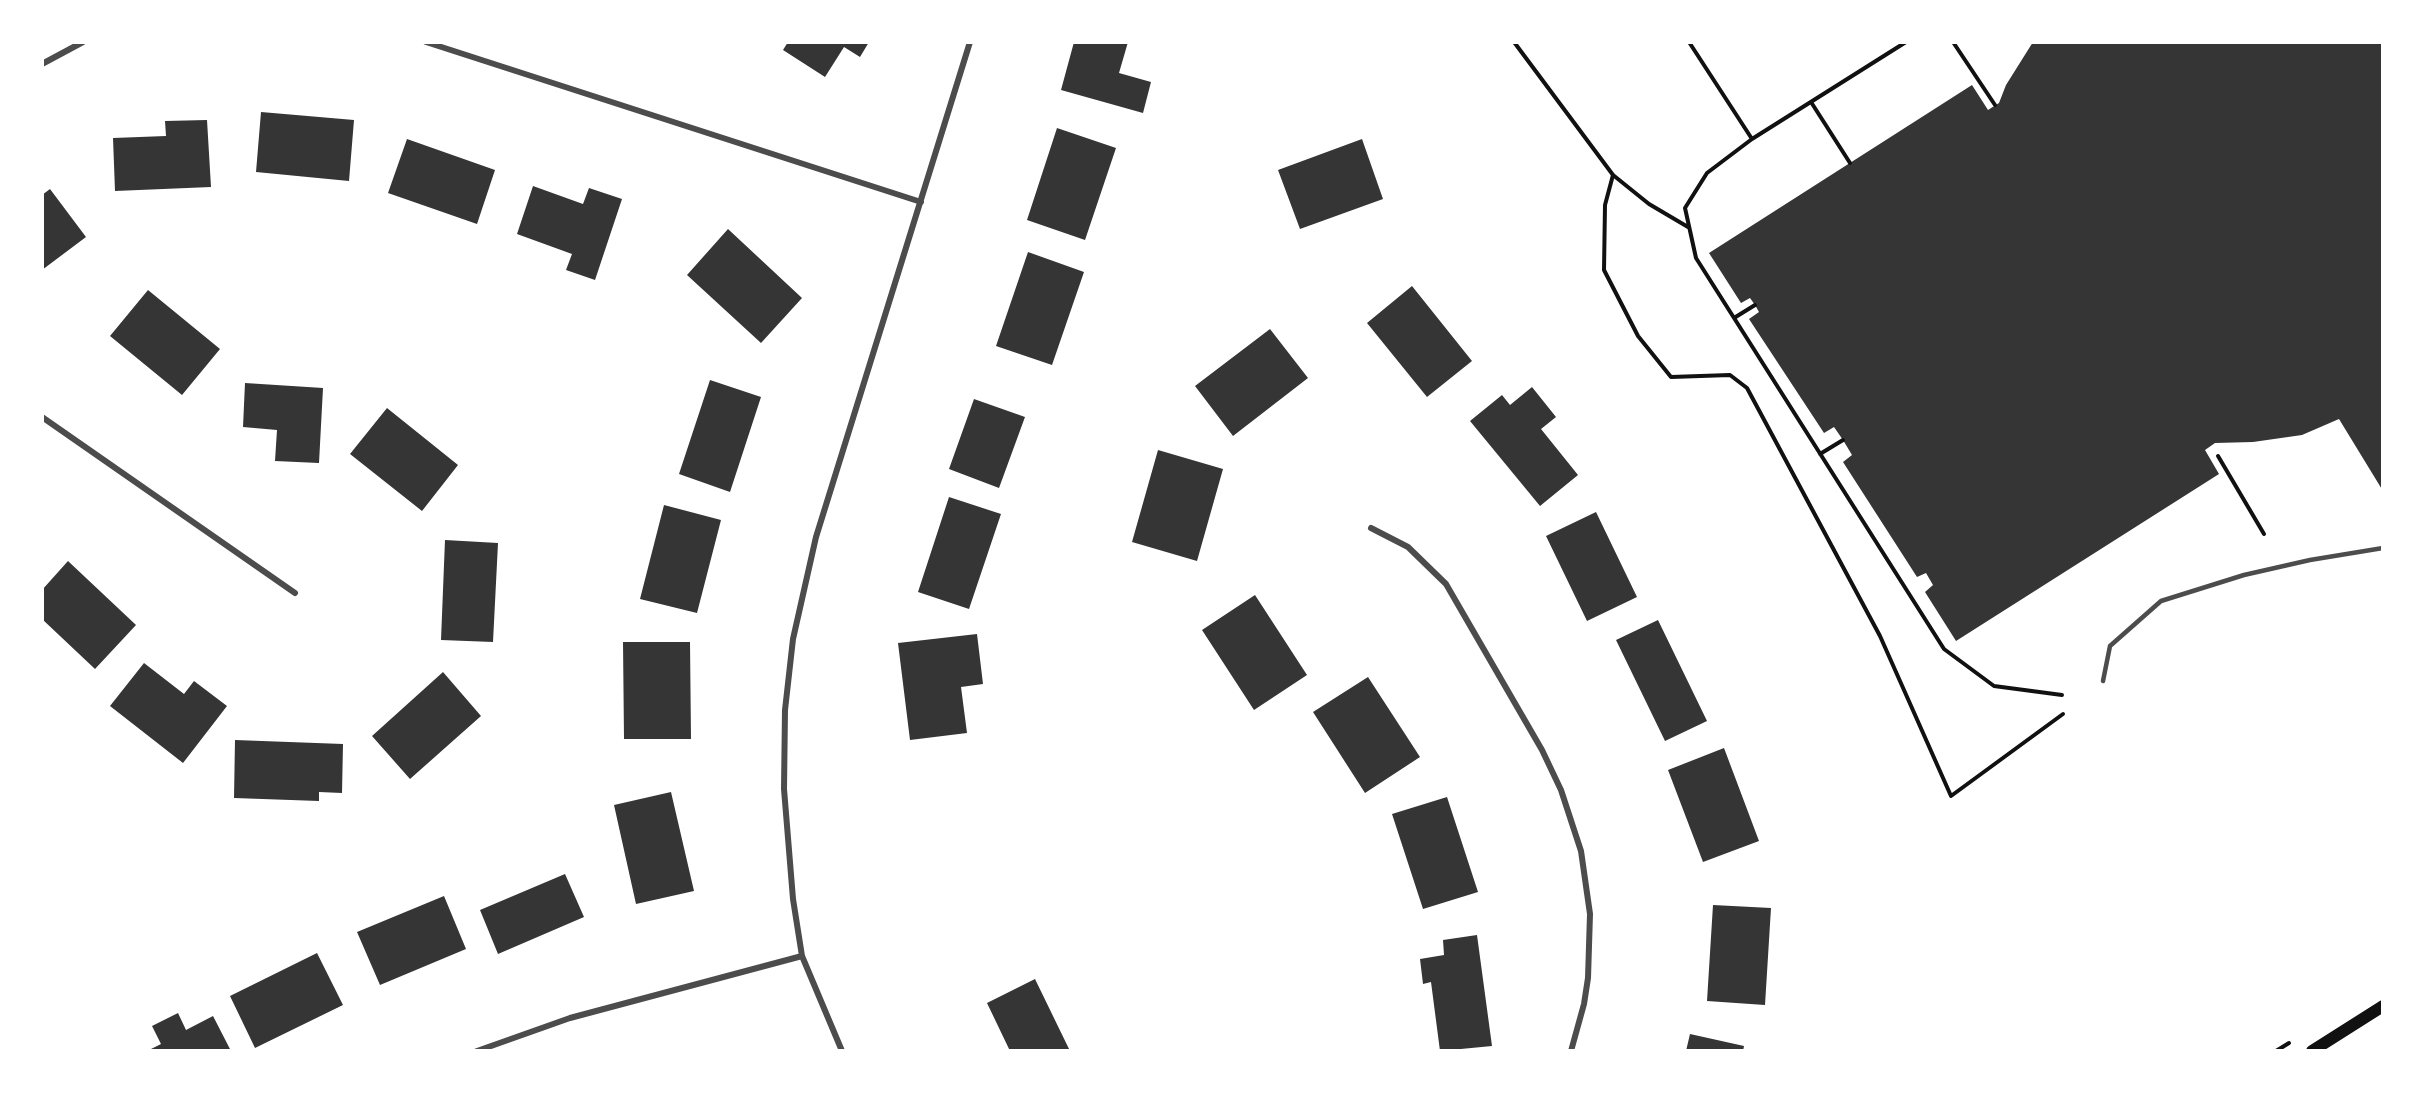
<!DOCTYPE html>
<style>
body{margin:0}
#map{position:relative;width:2425px;height:1093px;overflow:hidden;background:#fff;font-family:Barlow,sans-serif}
canvas{display:block}
.frame{position:absolute;inset:0;border:44px solid #fff;pointer-events:none}
</style>
<div id="map">
<canvas width="2425" height="1093"></canvas>
<div class="frame"></div>
</div>
<script>
const g = document.querySelector('canvas').getContext('2d');
g.lineJoin = 'round';
function fill(path, color) { g.fillStyle = color; g.fill(path, 'evenodd'); }
const poly = rows => new Path2D(rows.map(r => 'M' + r).join(''));
function strokePath(path, color, width, dash) { g.strokeStyle = color; g.lineWidth = width; g.lineCap = dash ? 'butt' : 'round'; g.setLineDash(dash || []); g.stroke(path); }
const building = poly([
 [788,42,869,42,860,57,844,47,825,77,783,50],
 [1074,42,1128,42,1119,73,1151,82,1143,113,1061,90],
 [2033,42,2383,42,2383,491,2339,419,2302,435,2253,442,2215,443,2205,450,2219,474,1956,641,1925,592,1933,585,1926,573,1917,577,1843,462,1852,455,1843,440,1834,427,1824,433,1749,319,1759,312,1755,305,1750,298,1741,303,1709,253,1972,85,1988,110,1999,103,2006,85],
 [261,112,354,120,349,181,256,172],
 [207,120,211,187,115,191,113,138,166,136,165,121],
 [1057,128,1116,148,1085,240,1027,220],
 [407,139,495,170,477,224,388,193],
 [1362,139,1383,199,1300,229,1278,170],
 [533,186,583,204,589,188,622,199,595,280,566,270,572,254,517,234],
 [50,189,86,237,42,270,42,195],
 [728,229,802,298,761,343,687,275],
 [1028,252,1084,272,1052,365,996,346],
 [1412,286,1472,361,1427,397,1367,323],
 [148,290,220,349,182,395,110,336],
 [1270,329,1308,378,1233,436,1195,386],
 [710,380,761,397,730,492,679,474],
 [245,383,323,388,319,463,275,461,277,430,243,427],
 [1532,387,1556,417,1541,429,1578,475,1540,506,1470,421,1502,395,1510,405],
 [974,399,1025,417,999,488,949,469],
 [387,408,458,465,422,511,350,454],
 [1158,450,1223,469,1197,561,1132,542],
 [949,497,1001,514,969,609,918,592],
 [664,505,721,520,697,613,640,599],
 [1596,512,1637,597,1587,621,1546,536],
 [445,540,498,543,493,642,441,640],
 [68,561,136,625,95,669,42,619,42,590],
 [1255,595,1307,675,1254,710,1202,630],
 [1658,620,1707,721,1665,741,1616,640],
 [977,634,983,684,961,687,967,733,910,740,898,643],
 [623,642,690,642,691,739,624,739],
 [144,663,184,694,194,681,227,706,183,763,110,706],
 [443,672,481,716,410,779,372,736],
 [1368,677,1420,757,1365,793,1313,712],
 [235,740,343,744,342,793,319,792,319,801,234,798],
 [1724,748,1759,841,1703,862,1668,770],
 [671,792,694,891,636,904,614,805],
 [1447,797,1478,892,1423,909,1392,814],
 [565,874,584,917,498,954,480,910],
 [444,896,466,949,380,985,357,932],
 [1713,905,1771,908,1765,1005,1707,1001],
 [1477,935,1492,1046,1440,1051,1431,982,1423,984,1420,959,1444,955,1443,940],
 [317,953,343,1005,255,1048,230,996],
 [1035,979,1070,1051,1010,1051,987,1003],
 [178,1013,186,1030,213,1016,231,1051,147,1051,161,1044,152,1026],
 [1690,1034,1744,1046,1743,1051,1686,1051]
]);
const path = poly([
 [1514,42,1613,175,1649,204,1688,227],
 [1689,42,1752,139,1906,42],
 [1953,42,1995,105],
 [1811,102,1850,163],
 [1752,139,1707,173,1685,208,1696,258,1944,649,1994,686,2062,695],
 [1613,175,1605,205,1604,270,1638,336,1671,377,1730,375,1747,388,1880,636,1951,796,2063,714],
 [1734,318,1755,305],
 [1820,454,1843,440],
 [2218,456,2264,534],
 [2276,1051,2289,1043]
]);
const service = poly([
 [2103,681,2110,646,2161,601,2244,575,2310,560,2383,548]
]);
const minor = poly([
 [426,42,921,202],
 [42,64,83,42],
 [42,417,295,593],
 [1371,528,1408,547,1446,584,1542,750,1561,790,1581,851,1590,914,1588,978,1584,1004,1571,1051],
 [477,1051,570,1018,802,956],
 [842,1051,802,956,793,899,784,789,785,710,793,639,816,537,970,42]
]);
const secondary = poly([
 [2312,1051,2383,1006]
]);
fill(building, '#353535');
strokePath(path, '#111', 4);
strokePath(service, '#4c4c4c', 4.5);
strokePath(minor, '#4c4c4c', 6);
strokePath(secondary, '#111', 12);
</script>
